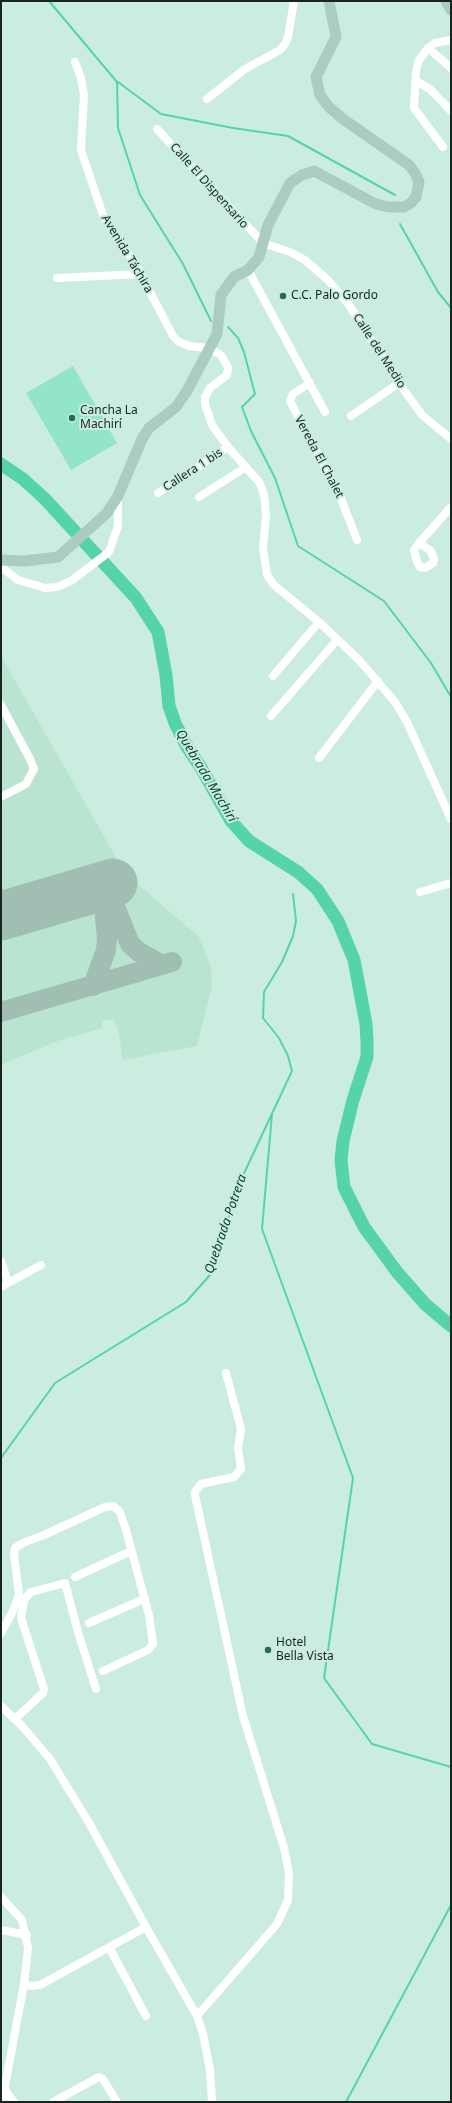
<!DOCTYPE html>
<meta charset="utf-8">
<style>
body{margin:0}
#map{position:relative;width:452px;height:2103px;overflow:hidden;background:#cbeddf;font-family:"Noto Sans",sans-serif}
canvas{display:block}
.frame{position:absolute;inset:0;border:2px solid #182420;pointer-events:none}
</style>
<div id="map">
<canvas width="452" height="2103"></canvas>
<div class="frame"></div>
</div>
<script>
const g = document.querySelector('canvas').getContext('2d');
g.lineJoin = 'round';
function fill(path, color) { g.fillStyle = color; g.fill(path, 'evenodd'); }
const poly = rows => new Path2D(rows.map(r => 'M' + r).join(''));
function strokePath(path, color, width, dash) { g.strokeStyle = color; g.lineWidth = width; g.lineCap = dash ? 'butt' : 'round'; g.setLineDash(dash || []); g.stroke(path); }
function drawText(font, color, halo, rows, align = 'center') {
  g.font = font + ' "Noto Sans",sans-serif'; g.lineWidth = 4; g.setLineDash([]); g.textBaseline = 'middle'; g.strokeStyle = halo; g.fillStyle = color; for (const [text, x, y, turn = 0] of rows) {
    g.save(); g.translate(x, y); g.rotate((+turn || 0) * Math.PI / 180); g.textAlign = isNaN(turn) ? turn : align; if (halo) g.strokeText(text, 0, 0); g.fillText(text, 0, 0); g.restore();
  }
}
const built = poly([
 [1,656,125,873,199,937,211,967,212,986,197,1046,123,1060,119,1034,114,1019,102,1021,103,1028,60,1040,1,1065]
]);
const green = poly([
 [73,366,117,443,71,470,26,393]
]);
const stream = poly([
 [49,1,117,82,118,128,140,195,183,264,211,321],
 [118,82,161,114,233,128,288,136,395,195],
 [400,224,438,292,451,308],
 [228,327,238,338,244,352,255,394,242,407,251,431,275,478,298,546,384,601,431,663,451,697],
 [272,1114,262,1229,353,1478,324,1678,372,1744,451,1767],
 [1,1458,55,1383,186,1302,210,1275,239,1184,292,1071,288,1056,279,1038,263,1018,264,992,282,962,293,936,296,921,293,894],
 [346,2102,451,1905]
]);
const river = poly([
 [1,464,23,479,45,499,136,598,158,632,166,675,169,706,175,723,187,747,200,766,231,821,249,841,298,872,317,889,338,921,354,960,366,1024,367,1041,367,1057,353,1100,343,1141,341,1160,344,1187,364,1227,397,1272,425,1304,451,1326]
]);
const taxiway = poly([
 [110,894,130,944,139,952,162,965],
 [93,986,106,950,107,938,102,886],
 [1,1012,172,962]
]);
const runway = poly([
 [1,916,113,883]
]);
const minor = poly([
 [428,48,451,68],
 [75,62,81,78,84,95,81,150,104,218,135,263,173,336,179,342,189,346,208,348,221,355,228,367,227,375,210,388,205,397,205,404,212,425,228,447,259,482,264,494,266,516,263,548,267,575,274,585,319,622,360,661,395,702,407,722,451,819],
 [416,81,430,89,451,111],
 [207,99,245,69,280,50,285,44,288,37,294,1],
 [157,129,263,243,290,252,305,260,328,280,349,305,399,383,422,415,451,439],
 [443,147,414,108,416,71,419,60,428,48,435,43,451,40],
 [248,270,325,412],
 [57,278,141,274],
 [310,383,293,394,290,401,340,496,357,540],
 [351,416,399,383],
 [158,493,228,447],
 [199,497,246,467],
 [419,543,431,551,434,559,433,563,425,568,420,567,417,562,414,550,419,543,451,507],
 [1,567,18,580,45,588,57,587,71,581,109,552,118,526,118,496],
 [273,676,319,622],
 [1,705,30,759,34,769,26,784,1,797],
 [271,716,337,640],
 [319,758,378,681],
 [420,892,451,883],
 [1,1261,8,1282],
 [1,1287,41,1265],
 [75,1577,131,1551],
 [89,1623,144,1599],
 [1,1633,12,1613,19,1595,14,1554,15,1548,23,1543,44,1535,105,1507,113,1506,120,1512,126,1530,149,1615,153,1644,148,1650,103,1671],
 [1,1706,23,1727,50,1759,88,1821,146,1927,197,2016,203,2034,210,2070,212,2102],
 [15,1719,43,1693,44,1689,21,1618,24,1600,31,1592,65,1583,78,1632,96,1689],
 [1,1897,22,1920,28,1948,24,1984,2,2102],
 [1,1930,27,1935],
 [109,1947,146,2016],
 [24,1984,31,1986,40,1985,146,1927],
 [197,2016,277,1924,288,1900,289,1873,284,1848,243,1716,195,1495,195,1492,201,1484,234,1477,241,1469,238,1448,241,1429,226,1373],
 [5,2090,14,2102],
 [53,2102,99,2077,103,2079,117,2102]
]);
const secondary = poly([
 [446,1,451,10],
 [1,560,25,561,58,557,106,514,118,496,142,439,149,428,176,407,187,391,217,334,221,295,234,277,248,270,259,257,268,225,290,183,302,175,314,171,376,204,389,207,404,207,411,203,416,197,419,182,415,173,409,165,343,119,329,107,320,95,316,77,336,37,329,1]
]);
const markers = [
 [283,296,4,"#2c6955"],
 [72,418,4,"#2c6955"],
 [268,1650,4,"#2c6955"]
];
const streetNames = [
 ["Calle El Dispensario",209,186,48],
 ["Avenida Táchira",127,254,59],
 ["Calle del Medio",379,351,57],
 ["Vereda El Chalet",319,457,62],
 ["Callera 1 bis",193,470,-33]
];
const poiNames = [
 ["C.C. Palo Gordo",291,296],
 ["Cancha La",80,411],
 ["Machirí",80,425],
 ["Hotel",276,1643],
 ["Bella Vista",276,1657]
];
const waterNames = [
 ["Quebrada Machirí",206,776,59],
 ["Quebrada Potrera",226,1224,-71]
];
fill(built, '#bae4d2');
fill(green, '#92e5c7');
strokePath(stream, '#55d4ac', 2);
strokePath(river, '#55d4ac', 13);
strokePath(taxiway, '#a1beb2', 20);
strokePath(runway, '#a1beb2', 49);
strokePath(minor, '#fff', 8);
strokePath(secondary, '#aaccc2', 11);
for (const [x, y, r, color] of markers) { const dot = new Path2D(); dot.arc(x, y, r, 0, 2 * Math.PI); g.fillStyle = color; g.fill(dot); strokePath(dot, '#cbeddf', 1.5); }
drawText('12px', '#182420', '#cbeddf', streetNames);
drawText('12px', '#182420', '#cbeddf', poiNames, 'left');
drawText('italic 13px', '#053f2f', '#cbeddf', waterNames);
</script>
